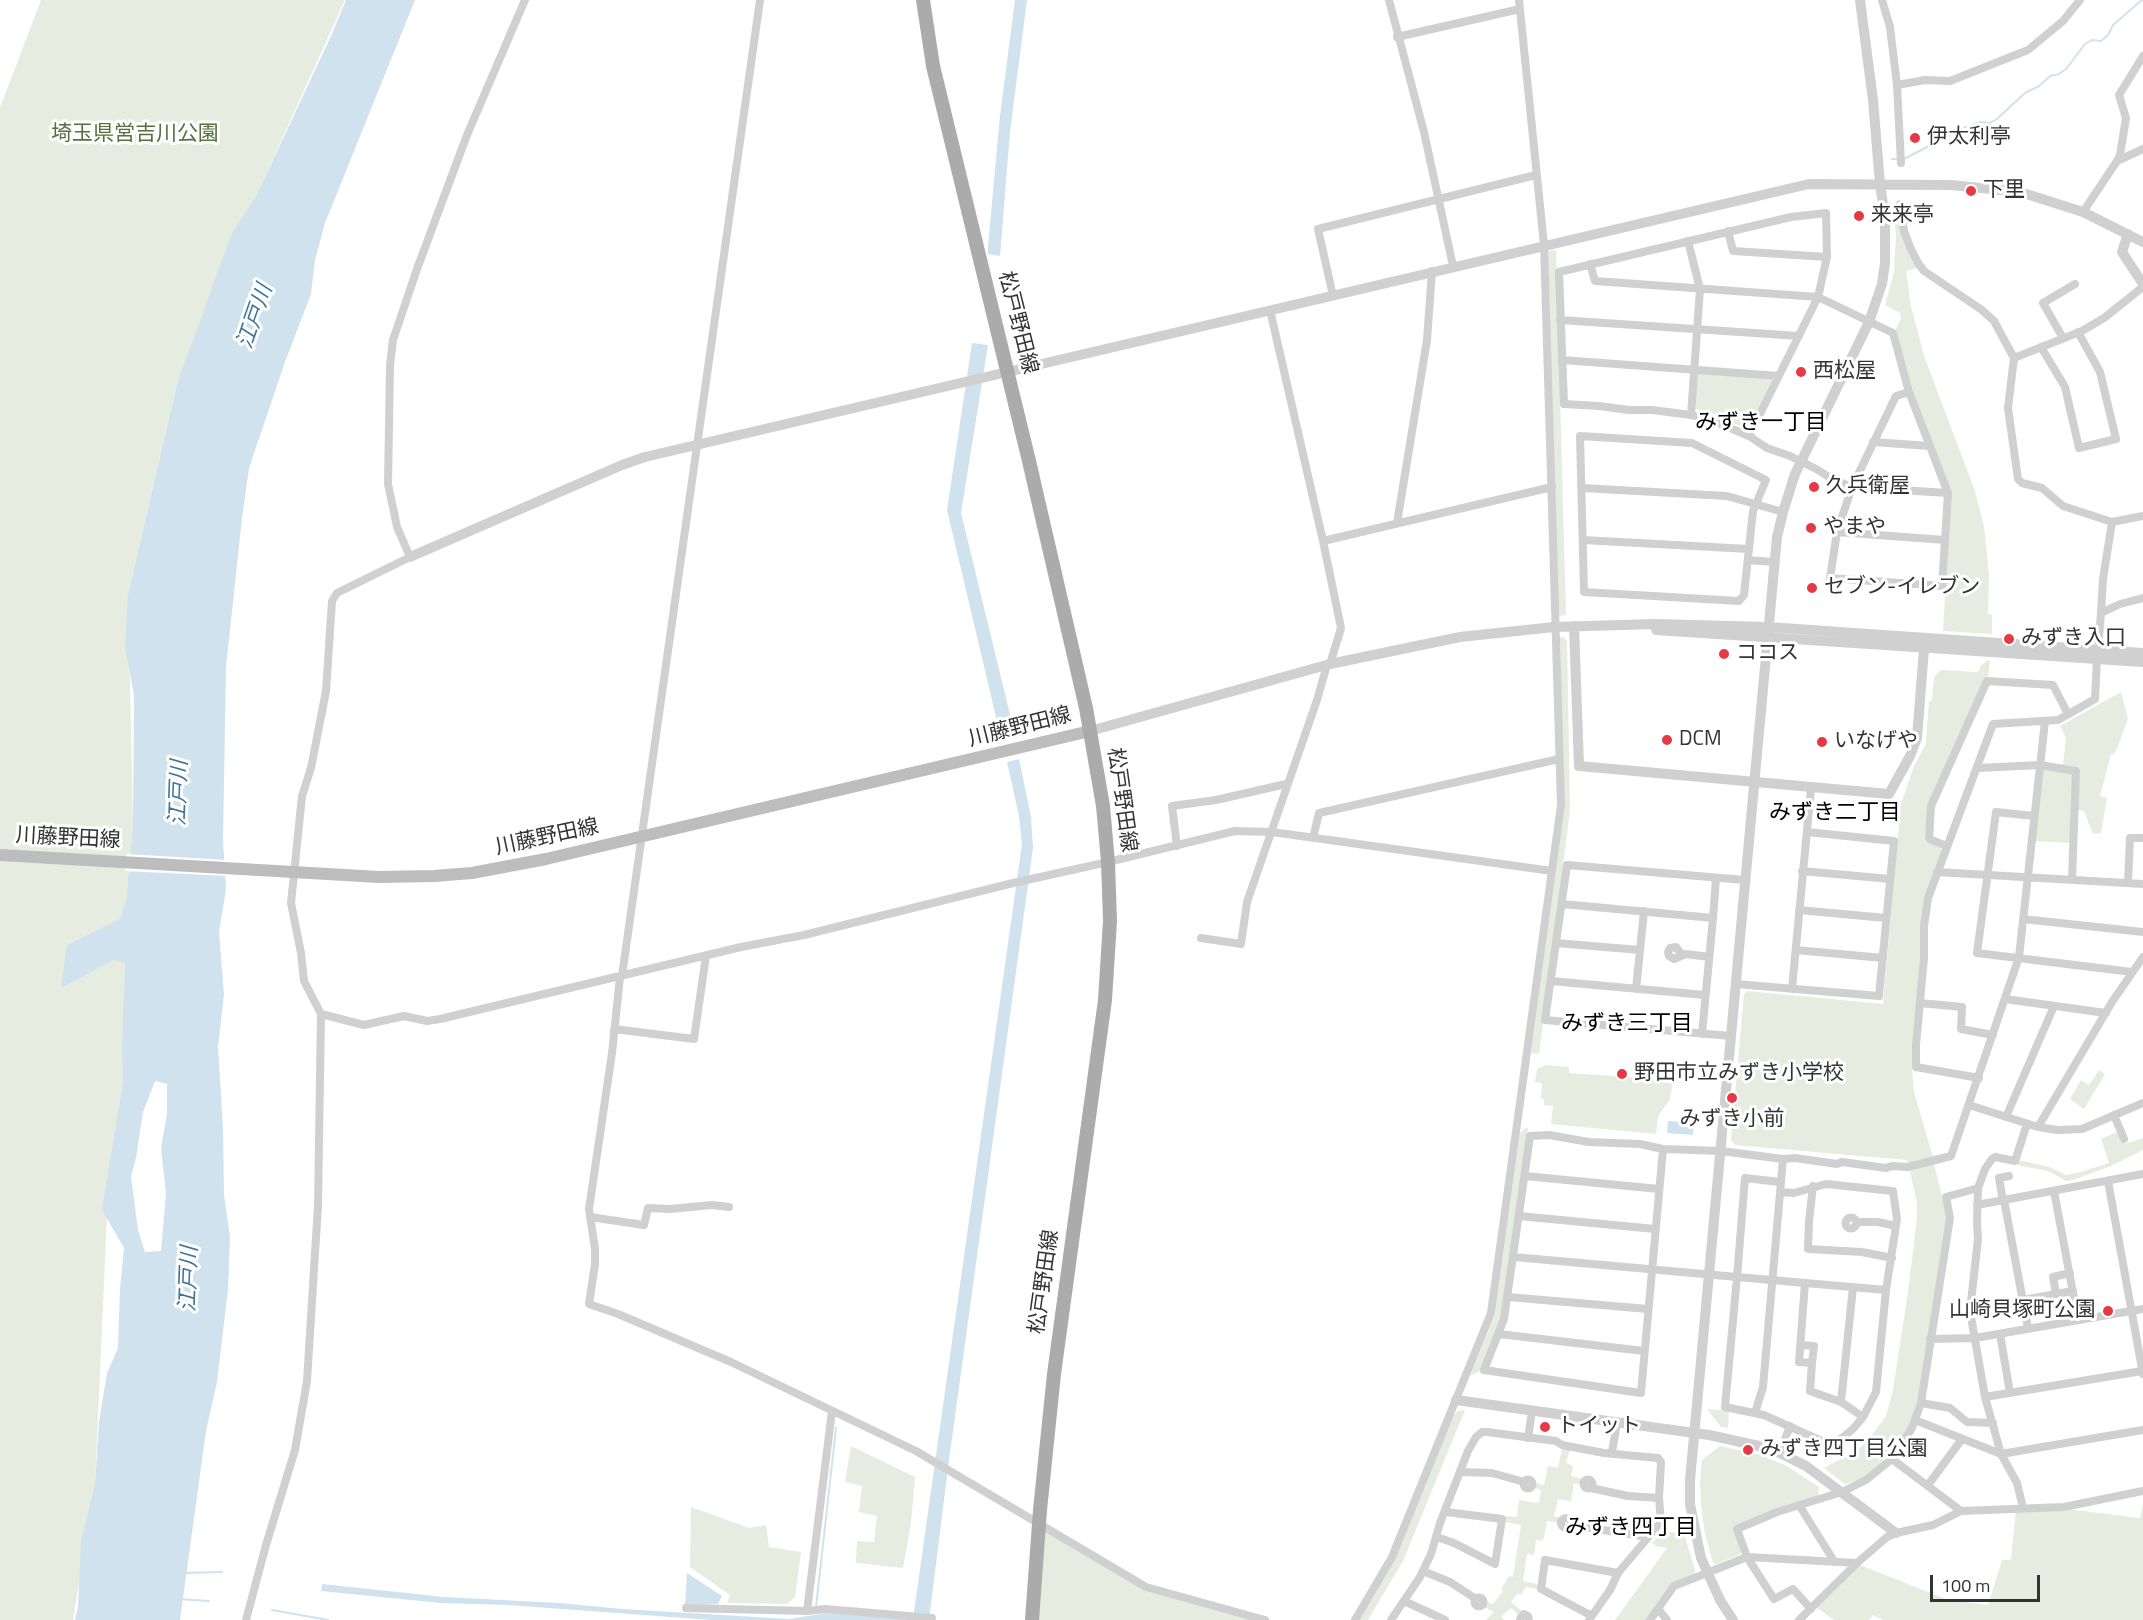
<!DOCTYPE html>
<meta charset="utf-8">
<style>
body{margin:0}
#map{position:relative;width:2143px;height:1620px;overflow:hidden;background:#fff;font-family:"Titillium Web",sans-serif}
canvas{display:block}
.scale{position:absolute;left:1930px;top:1575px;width:110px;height:27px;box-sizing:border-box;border:3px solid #333;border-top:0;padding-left:8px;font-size:18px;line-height:21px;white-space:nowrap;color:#333;-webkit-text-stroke:4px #fff;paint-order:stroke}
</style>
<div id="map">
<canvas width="2143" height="1620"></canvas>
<div class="scale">100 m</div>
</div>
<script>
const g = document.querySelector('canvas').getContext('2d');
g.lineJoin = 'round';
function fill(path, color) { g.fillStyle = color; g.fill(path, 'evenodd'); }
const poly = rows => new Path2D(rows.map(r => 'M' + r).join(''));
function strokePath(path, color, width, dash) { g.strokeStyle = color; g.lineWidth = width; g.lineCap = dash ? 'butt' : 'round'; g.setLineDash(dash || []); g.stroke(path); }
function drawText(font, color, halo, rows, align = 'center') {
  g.font = font + ' "Titillium Web","Noto Sans JP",sans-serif'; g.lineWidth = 6; g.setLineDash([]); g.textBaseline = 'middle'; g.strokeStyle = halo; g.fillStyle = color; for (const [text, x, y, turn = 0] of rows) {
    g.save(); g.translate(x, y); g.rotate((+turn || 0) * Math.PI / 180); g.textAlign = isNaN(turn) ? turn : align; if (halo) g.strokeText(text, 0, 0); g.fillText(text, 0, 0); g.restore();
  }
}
const green = poly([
 [41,0,345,0,255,198,177,384,128,593,133,823,126,902,123,1082,109,1170,95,1484,73,1620,0,1620,0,108],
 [1898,206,1918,268,1906,271,1911,306,1924,356,1974,488,1984,526,1989,575,1988,614,1992,615,1992,634,1943,631,1951,493,1914,395,1895,331,1901,318,1900,313,1885,305,1894,272,1896,237,1894,211],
 [1556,250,1566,615,1558,616,1548,251],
 [1698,373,1771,379,1773,381,1750,428,1747,429,1712,413,1696,409,1694,407,1696,375],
 [1563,637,1567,641,1570,810,1539,1054,1531,1053,1565,805,1558,638],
 [1988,660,1990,661,1988,678,1984,678,1929,804,1927,814,1925,842,1940,847,1942,850,1926,894,1921,916,1921,948,1912,1069,1914,1092,1933,1157,1908,1164,1907,1160,1735,1145,1731,1140,1744,994,1747,991,1883,1004,1901,804,1914,766,1926,744,1929,700,1930,702,1932,699,1934,677,1941,670,1976,672,1979,671,1980,666],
 [2121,692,2128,719,2118,746,2114,754,2111,754,2100,796,2107,798,2101,833,2093,834,2084,811,2078,810,2080,768,2063,765,2066,738,2060,726],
 [2045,768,2071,773,2073,776,2070,843,2035,841,2042,770],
 [1545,1065,1569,1067,1569,1073,1642,1078,1664,1082,1673,1081,1670,1099,1658,1116,1656,1134,1551,1124,1553,1106,1544,1105,1544,1099,1541,1098,1542,1083,1535,1082,1537,1069],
 [2099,1070,2105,1074,2084,1109,2070,1099,2081,1080,2089,1085],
 [1525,1128,1528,1128,1501,1318,1480,1371,1470,1376,1495,1315,1520,1133],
 [2119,1131,2125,1144,2143,1138,2143,1150,2111,1166,2073,1180,2066,1181,2048,1171,2017,1165,2018,1160,2049,1167,2066,1175,2081,1172,2109,1163,2101,1139],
 [1934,1164,1947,1217,1918,1401,1910,1426,1890,1455,1864,1478,1845,1484,1824,1468,1853,1453,1867,1442,1886,1416,1893,1390,1908,1292,1917,1218,1917,1203,1910,1171],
 [1707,1409,1729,1411,1728,1428,1721,1427],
 [1465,1410,1403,1561,1368,1620,1359,1620,1454,1415,1458,1411],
 [851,1446,915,1477,911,1523,903,1568,856,1563,857,1541,874,1542,877,1516,859,1512,862,1486,845,1482],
 [1720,1446,1757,1454,1785,1465,1819,1487,1818,1496,1774,1509,1733,1527,1741,1552,1739,1555,1716,1564,1713,1563,1705,1534,1701,1505,1700,1482,1702,1460],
 [1562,1448,1570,1449,1566,1463,1573,1466,1571,1476,1582,1479,1580,1484,1574,1483,1571,1501,1558,1499,1554,1516,1561,1518,1559,1523,1547,1521,1544,1537,1542,1541,1536,1540,1534,1555,1527,1554,1523,1581,1537,1584,1537,1589,1526,1587,1521,1595,1518,1593,1511,1602,1523,1612,1519,1615,1511,1608,1501,1616,1504,1620,1486,1620,1494,1612,1484,1607,1486,1602,1493,1604,1503,1591,1501,1589,1509,1576,1513,1577,1521,1525,1505,1522,1506,1516,1517,1517,1519,1500,1539,1503,1541,1490,1534,1488,1535,1483,1544,1485,1548,1466,1558,1468],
 [2143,1503,2143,1620,1883,1620,1873,1615,1869,1620,1834,1620,1816,1607,1860,1565,1948,1600,1988,1605,2002,1560,2011,1560,2016,1510,2067,1509,2140,1518],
 [691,1507,749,1528,766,1525,769,1547,801,1552,795,1597,787,1604,727,1603,730,1595,690,1567],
 [1044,1531,1143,1589,1255,1620,1037,1620],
 [1663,1531,1684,1534,1695,1570,1694,1574,1672,1583,1646,1620,1615,1620,1667,1548,1655,1546,1655,1544,1652,1543]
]);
const water = poly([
 [346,0,415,0,325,223,315,260,311,294,285,362,249,468,242,518,226,667,223,840,226,890,219,932,224,995,218,1047,223,1128,224,1195,230,1237,228,1290,217,1382,206,1431,180,1620,75,1620,78,1607,81,1542,95,1484,99,1422,107,1373,118,1348,120,1289,124,1248,102,1210,123,1082,122,1049,125,963,113,960,61,988,67,945,120,919,126,902,133,823,134,695,125,647,128,594,177,384,232,233,255,198,331,36],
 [155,1081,167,1084,167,1113,161,1149,166,1194,161,1251,145,1252,138,1230,131,1177,136,1158,143,1112],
 [1015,0,1027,0,1010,132,1000,256,988,254,988,246,1000,116],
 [972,343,988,345,961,513,1015,735,1001,738,947,510],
 [1019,759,1031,817,1033,848,949,1460,929,1620,712,1620,508,1605,441,1603,321,1591,322,1584,444,1597,560,1603,622,1609,789,1619,827,1613,913,1619,1022,844,1019,816,1007,762],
 [1668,1121,1694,1123,1693,1135,1667,1133],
 [687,1573,722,1596,718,1604,685,1605]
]);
const pier = poly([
 [126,854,227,860,228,876,125,871]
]);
const stream = poly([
 [1892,159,1899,159],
 [1904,159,1964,128,1980,122,1990,123,1997,119,2025,93,2039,86,2050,76,2059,74,2066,69,2085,44,2092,40,2101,41,2108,35,2113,25,2142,0],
 [183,1573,222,1572],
 [179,1599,209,1601],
 [816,1607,836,1428],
 [272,1610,328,1620]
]);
const minor = poly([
 [1389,0,1424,132,1453,266],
 [1882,0,1890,27,1897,85,1901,163],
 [1397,37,1520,9],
 [1897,85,1925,80,1950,81,2028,50,2063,21,2080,0],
 [2117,161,2120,155,2126,118,2119,95,2143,56],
 [1900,204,1904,231,1910,247,1918,263,1924,271,1982,310,1994,321,2014,358,2008,408,2018,479,2022,483,2042,488,2063,506,2112,522,2143,516],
 [2083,212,2117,161,2143,149],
 [1728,231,1733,251,1827,257],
 [1688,241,1700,289,1691,415],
 [1590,264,1595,281,1818,297,1893,333,1909,392,1948,493,1942,586,1830,578,1837,532,1852,487,1896,396,1909,392],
 [1333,296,1318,229,1536,175],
 [1270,310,1323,541,1341,628,1330,664],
 [1560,320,1799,336],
 [2063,338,2043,303,2075,284],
 [2041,347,2065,387,2079,448,2116,439,2100,372,2078,332],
 [2014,358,2082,331,2104,318,2143,287],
 [1562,360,1779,376],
 [1580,436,1692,443,1766,480,1753,511,1744,595,1739,601,1584,592,1580,436],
 [1749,436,1818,297,1827,257,1826,213,1791,217,1559,272,1564,404,1599,406,1629,410,1652,410,1691,415,1716,422,1749,436,1767,448,1790,456,1818,470,1832,479,1852,487,1948,493],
 [1873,442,1929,446],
 [1582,488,1727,496,1783,512],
 [1397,523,1427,340,1432,271],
 [1837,532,1945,540],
 [1583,540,1749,549],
 [1323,541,1552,487],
 [1748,560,1774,562],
 [2101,613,2103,579,2112,522],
 [2098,650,2101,613,2120,604,2143,598],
 [1978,768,2040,765,2076,771,2072,880],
 [2034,816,1996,812,1977,953,2132,972],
 [1313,838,1319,813,1559,759],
 [1177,846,1172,806,1216,800,1286,784],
 [1947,846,1929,839,1931,806,1987,681,2053,685,2068,714],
 [1802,871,1890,879],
 [1937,872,2143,884],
 [2128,883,2130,838,2143,838],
 [1562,904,1713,918,1702,1034],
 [1799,910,1886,918],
 [1713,918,1716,878],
 [2023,919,2143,932],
 [1201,938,1241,944,1247,902,1317,700,1327,665],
 [1556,943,1640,950],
 [1796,950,1883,958],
 [1682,955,1676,947,1670,948,1668,952,1669,956,1674,959,1686,954,1709,957],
 [622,976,760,0],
 [620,977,612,1053,589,1209,595,1249,595,1264,589,1304,618,1314,731,1362,916,1451,1146,1587,1265,1620],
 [1551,981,1705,995],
 [1736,984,1879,996,1894,841,1807,832],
 [1636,989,1644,911],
 [1792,989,1811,788],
 [2005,999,2106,1013],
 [1920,1003,1962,1007,1961,1029,1993,1035],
 [321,1014,364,1025,404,1016,427,1021,440,1019,741,947,804,935,1013,883,1108,862,1235,831,1272,832,1552,871],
 [614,1029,694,1039,706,956],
 [1731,1036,1545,1020,1567,865,1745,880],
 [1979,1078,1916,1067,1916,1045,1924,958,1924,926,1928,898,1993,724,2058,720,2095,699,2097,658],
 [1969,1105,2038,1127,2058,1130,2082,1129,2143,1103],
 [2114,1115,2124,1139],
 [2006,1117,2054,1006],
 [2038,1127,2112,1002,2143,957],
 [1663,1149,1641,1393,1484,1370,1504,1319,1530,1136,1549,1135,1589,1142,1640,1144,1663,1149,1721,1151,1783,1159,1795,1158,1837,1164,1842,1162,1886,1168,1892,1166,1908,1167,1951,1156,2019,957,2045,721],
 [1525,1176,1659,1189],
 [2108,1181,2143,1374],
 [1813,1186,1809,1221,1808,1249,1862,1252,1892,1258],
 [2054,1191,2078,1320],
 [1780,1192,1794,1193,1826,1184,1893,1191,1897,1219,1886,1290],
 [2004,1200,2028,1328],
 [2003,1201,1999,1178,2009,1176],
 [1977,1205,2143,1174],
 [1519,1216,1655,1229],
 [590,1217,644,1225,648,1208,670,1209,712,1205,729,1207],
 '1845.5 1223a5.5 5.5 0 1 1 11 0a5.5 5.5 0 1 1-11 0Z',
 [1856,1222,1878,1222,1896,1226],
 [1514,1257,1737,1277,1805,1283,1886,1290,1876,1392,1863,1417,1853,1429,1842,1438,1833,1443,1826,1443,1764,1415,1725,1407,1737,1277,1745,1178,1780,1182],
 [1805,1283,1799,1362,1812,1363,1810,1391,1841,1402,1863,1417],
 [2056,1294,2053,1277,2070,1273],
 [1508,1297,1648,1309],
 [2023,1300,2073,1291],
 [1499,1334,1644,1351],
 [2000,1334,2010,1393],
 [1930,1339,1975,1338,2143,1309],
 [1801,1345,1814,1346,1812,1363],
 [1985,1397,2142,1371],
 [1841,1402,1853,1287],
 [1921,1403,1950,1408,1967,1422,1993,1423],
 [1755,1413,1763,1387,1783,1159],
 [1915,1420,2001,1454,2143,1430],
 [1528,1438,1532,1411],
 [1612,1452,1617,1423],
 [1780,1453,1790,1426],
 [1892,1459,1961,1511],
 [1460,1472,1492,1473,1524,1482],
 '1523.5 1484a4.5 4.5 0 1 1 9 0a4.5 4.5 0 1 1-9 0Z',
 '1583.5 1484a4.5 4.5 0 1 1 9 0a4.5 4.5 0 1 1-9 0Z',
 [1928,1485,1962,1439],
 [1591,1488,1628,1496,1659,1498],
 [1799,1505,1834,1561],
 [2023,1508,2017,1483,2001,1454,1985,1397,1970,1311,1978,1239,1977,1223,1978,1188,1985,1169,1992,1159,1995,1157,2015,1161,2027,1124],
 '1561 1523a5 5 0 1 1 10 0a5 5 0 1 1-10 0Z',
 [1571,1525,1648,1537],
 [1437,1537,1454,1543,1495,1564,1502,1519,1446,1512],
 [1423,1571,1450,1582,1476,1599],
 '1474.5 1602a4.5 4.5 0 1 1 9 0a4.5 4.5 0 1 1-9 0Z',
 [1404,1601,1445,1620],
 [686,1608,807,1611,825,1609,932,1618],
 [1658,1609,1667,1620],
 [1811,1609,1793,1589,1774,1599,1747,1557,1737,1529,1777,1512,1842,1492,1866,1480,1892,1459,1912,1428,1921,1403,1950,1218,1946,1197,1978,1188],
 [807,1611,832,1411],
 [1592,1616,1541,1589,1545,1560,1618,1573],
 [246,1620,266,1545,295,1450,307,1381,318,1206,321,1014,304,981,301,953,291,903,302,796,311,768,326,691,332,601,337,593,410,557,397,527,388,484,390,365,393,340,417,269,467,135,525,0],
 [1355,1620,1392,1557,1491,1313,1561,805,1544,245,1519,0],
 [1391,1620,1420,1577,1431,1554,1440,1523,1468,1451,1476,1437,1482,1432,1487,1432,1556,1441,1562,1445,1604,1453,1658,1458,1661,1462,1659,1498,1661,1522,1618,1573,1610,1590,1589,1620],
 [1520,1620,1521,1617,1524,1614,1528,1616,1529,1620],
 [1650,1620,1674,1586,1747,1557,1857,1563],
 [1799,1620,1857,1563,1887,1537,1896,1533,1933,1525,1961,1511,2064,1507,2143,1491]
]);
const tertiary = poly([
 [2128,234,2122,252,2143,284],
 [410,557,622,465,645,457,1809,184,1951,185,2020,192,2083,212,2143,242],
 [1574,626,1579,766,1889,794,1910,756,1917,738,1924,649],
 [1656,630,2143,662],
 [1090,731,1330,664,1460,637,1554,627,1655,624,1768,627,2143,653],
 [1456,1400,1709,1435,1759,1446,1780,1453,1806,1466,1896,1533],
 [1733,1620,1720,1600,1701,1558,1690,1504,1690,1480,1777,537,1783,512,1795,474,1869,322,1882,284,1885,263,1885,218,1880,184,1873,100,1860,0]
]);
const secondary = poly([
 [0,855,379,877,434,876,472,873,546,859,1090,731]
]);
const primary = poly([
 [923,0,933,66,1029,461,1086,708,1103,806,1108,862,1110,921,1105,1000,1054,1374,1040,1510]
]);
const primaryBridge = poly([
 [1032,1620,1040,1510]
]);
const markers = [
 [1915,138,6,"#e63946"],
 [1971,191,6,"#e63946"],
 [1859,216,6,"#e63946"],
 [1801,372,6,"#e63946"],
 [1814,487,6,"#e63946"],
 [1811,528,6,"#e63946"],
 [1812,588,6,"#e63946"],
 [2009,639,6,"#e63946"],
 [1724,654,6,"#e63946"],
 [1667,740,6,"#e63946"],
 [1822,742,6,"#e63946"],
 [1622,1074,6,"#e63946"],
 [1732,1098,6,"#e63946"],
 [2108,1311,6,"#e63946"],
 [1545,1427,6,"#e63946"],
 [1748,1450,6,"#e63946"]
];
const parkNames = [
 ["埼玉県営吉川公園",135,135]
];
const poiNames = [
 ["伊太利亭",1927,138],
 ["下里",1983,191],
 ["来来亭",1871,216],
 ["西松屋",1813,372],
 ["久兵衛屋",1826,487],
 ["やまや",1823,528],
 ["セブン-イレブン",1824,588],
 ["みずき入口",2021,639],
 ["ココス",1736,654],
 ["DCM",1679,740],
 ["いなげや",1834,742],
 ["野田市立みずき小学校",1634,1074],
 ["みずき小前",1732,1120,"center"],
 ["山崎貝塚町公園",2096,1311,"right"],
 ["トイット",1557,1427],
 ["みずき四丁目公園",1760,1450]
];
const streetNames = [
 ["松戸野田線",1017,323,76],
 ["川藤野田線",1020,728,-14],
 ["松戸野田線",1121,800,82],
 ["川藤野田線",547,838,-12],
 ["川藤野田線",68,839,3],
 ["松戸野田線",1045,1282,-82]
];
const waterNames = [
 ["江戸川",256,317,-71],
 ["江戸川",180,793,-88],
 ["江戸川",190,1279,-88]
];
const neighbourhoodNames = [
 ["みずき一丁目",1761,424],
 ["みずき二丁目",1835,814],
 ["みずき三丁目",1627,1025],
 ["みずき四丁目",1631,1529]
];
fill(green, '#e6ecdf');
fill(water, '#cfe2ee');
fill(pier, '#fff');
strokePath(stream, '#cfe2ee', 2);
strokePath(minor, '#d0d0d0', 8);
strokePath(tertiary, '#d0d0d0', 10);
strokePath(secondary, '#bdbdbd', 12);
strokePath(primary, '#ababab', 14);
strokePath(primaryBridge, '#ababab', 14);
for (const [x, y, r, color] of markers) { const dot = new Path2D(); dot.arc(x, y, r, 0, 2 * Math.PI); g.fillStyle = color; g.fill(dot); strokePath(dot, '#fff', 2); }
drawText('21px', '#56703f', '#fff', parkNames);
drawText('21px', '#333', '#fff', poiNames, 'left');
drawText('21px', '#333', '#fff', streetNames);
drawText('italic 22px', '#3f7597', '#fff', waterNames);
drawText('22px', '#000', '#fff', neighbourhoodNames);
</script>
